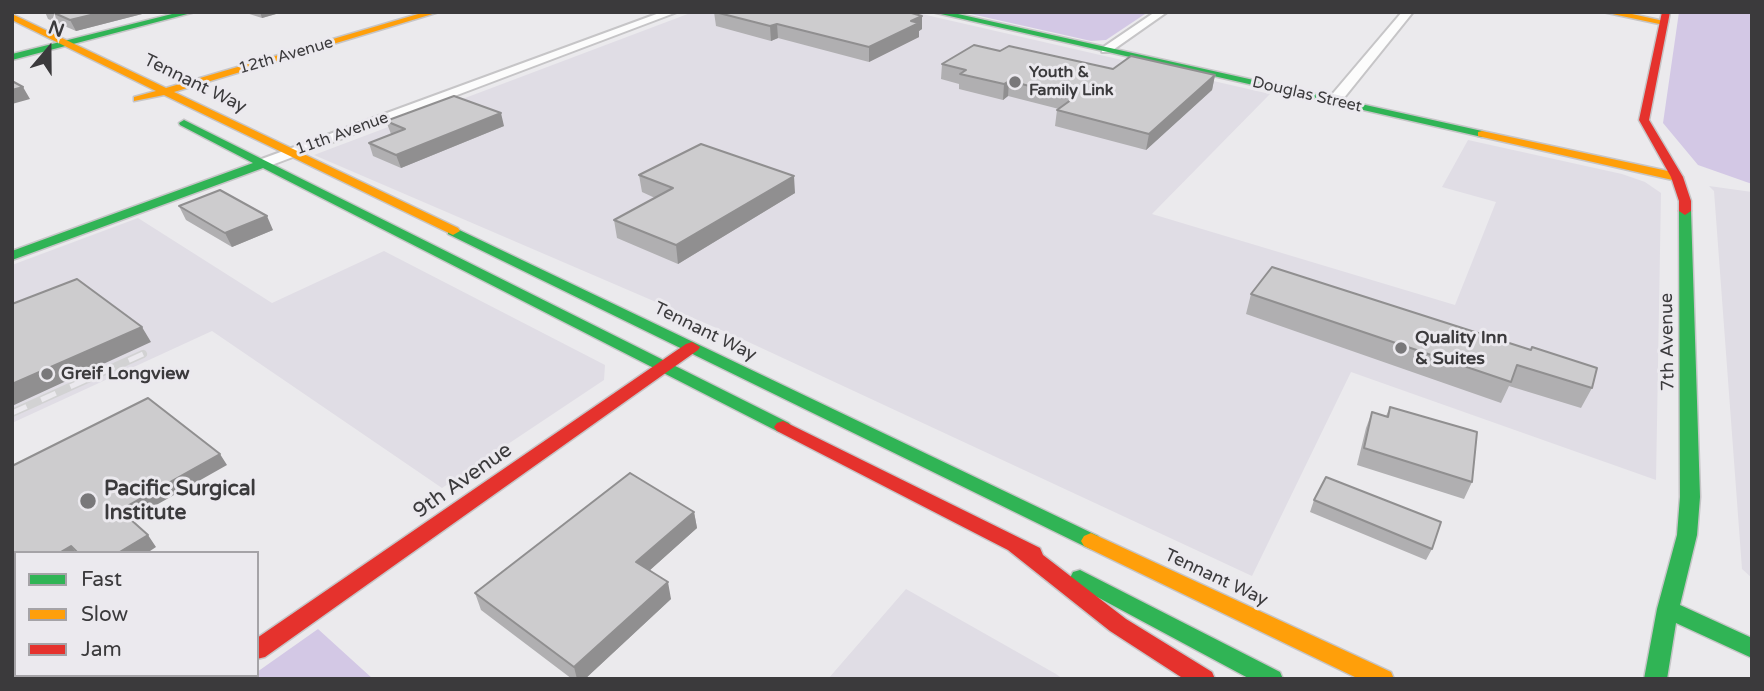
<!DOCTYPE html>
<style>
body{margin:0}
#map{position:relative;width:1764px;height:691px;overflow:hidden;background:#ebeaed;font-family:"Varela Round",sans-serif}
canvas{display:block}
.frame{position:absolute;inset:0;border:14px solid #3b3a3c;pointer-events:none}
.legend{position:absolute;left:14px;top:551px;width:245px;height:126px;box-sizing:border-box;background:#ebe9ee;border:2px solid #a5a3a7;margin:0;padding:9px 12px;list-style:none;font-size:21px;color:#3b3a3c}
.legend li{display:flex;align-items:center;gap:14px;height:35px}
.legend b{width:35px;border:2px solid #a5a3a7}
.north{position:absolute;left:14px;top:14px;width:70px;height:70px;-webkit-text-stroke:5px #ebe9ee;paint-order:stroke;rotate:20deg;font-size:19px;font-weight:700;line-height:28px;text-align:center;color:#3b3a3c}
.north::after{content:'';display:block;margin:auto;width:24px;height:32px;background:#3b3a3c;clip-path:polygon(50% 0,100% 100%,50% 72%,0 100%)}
</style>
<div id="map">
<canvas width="1764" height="691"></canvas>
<div class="frame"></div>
<ul class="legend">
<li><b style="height:9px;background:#30b455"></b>Fast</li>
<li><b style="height:9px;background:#ff9f0a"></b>Slow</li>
<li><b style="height:9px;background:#e5322d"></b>Jam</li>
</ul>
<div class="north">N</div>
</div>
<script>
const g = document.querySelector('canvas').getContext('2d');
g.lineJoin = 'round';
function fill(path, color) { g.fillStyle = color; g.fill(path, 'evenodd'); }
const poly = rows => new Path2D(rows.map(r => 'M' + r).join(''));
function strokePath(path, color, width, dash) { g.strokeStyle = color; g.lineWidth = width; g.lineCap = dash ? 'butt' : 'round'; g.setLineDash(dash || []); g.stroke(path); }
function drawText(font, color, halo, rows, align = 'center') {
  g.font = font + ' "Varela Round",sans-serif'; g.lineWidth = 6; g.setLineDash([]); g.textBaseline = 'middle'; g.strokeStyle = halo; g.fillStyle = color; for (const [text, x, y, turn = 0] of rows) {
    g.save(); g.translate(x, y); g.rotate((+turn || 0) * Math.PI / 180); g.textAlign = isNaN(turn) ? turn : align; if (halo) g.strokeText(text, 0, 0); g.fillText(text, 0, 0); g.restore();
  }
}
const built = poly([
 [693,12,913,12,1270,94,1152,214,1455,305,1496,202,1442,187,1468,140,1622,174,1645,182,1661,193,1656,480,1351,372,1252,576,742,339,314,155],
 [1709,186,1752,192,1752,578,1742,569,1714,191],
 [138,218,272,303,384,251,605,365,604,380,442,488,212,331,12,423,12,265],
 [906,589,1056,674,1063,679,828,679]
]);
const green = poly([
 [962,12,1148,12,1106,40,1091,41],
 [1679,12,1752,12,1752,184,1698,165,1663,123],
 [318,629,373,679,248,679,257,675,257,672]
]);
const street = poly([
 [662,12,677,12,269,166,259,166,257,163,259,160,662,12],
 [1155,12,1167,12,1110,52,1102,52,1102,48,1155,12],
 [1402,12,1413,12,1339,104,1329,104,1329,98,1402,12]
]);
const fast = poly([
 [180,12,195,12,12,60,12,54,180,12],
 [932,12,949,12,1482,131,1488,134,1482,137,932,12],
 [184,120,789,423,792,427,789,431,783,433,777,431,263,168,12,260,12,251,253,163,180,125,179,123,184,120],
 [1685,207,1691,211,1700,497,1697,535,1680,605,1752,638,1752,658,1676,623,1667,679,1644,679,1657,609,1677,535,1680,497,1679,211,1685,207],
 [453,227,1098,536,1101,541,1098,546,1091,549,1084,546,448,234,448,228,453,227],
 [1080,570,1280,672,1283,679,1250,679,1073,584,1070,578,1073,572,1080,570],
 [205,675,231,675,230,679,204,679,205,675]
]);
const slow = poly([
 [425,12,439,12,174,92,458,228,460,231,453,235,164,95,134,101,134,97,156,91,12,20,12,14,166,88,425,12],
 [1603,12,1623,12,1668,22,1664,25,1603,12],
 [1482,131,1677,173,1683,177,1677,181,1478,136,1478,132,1482,131],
 [1091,533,1391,672,1394,679,1359,679,1084,546,1081,541,1084,536,1091,533]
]);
const jam = poly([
 [1662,12,1670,12,1649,120,1683,177,1691,201,1691,211,1685,215,1679,211,1679,201,1671,177,1639,120,1662,12],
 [692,342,700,347,698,350,265,657,257,659,257,638,686,344,692,342],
 [783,421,1040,548,1043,555,1126,619,1212,672,1215,679,1184,679,1110,631,1008,550,777,431,774,427,777,423,783,421]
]);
const rail = poly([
 [12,413,143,354]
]);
const wall = poly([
 [45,12,146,12,146,13,76,31,48,19],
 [243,12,283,12,262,18],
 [714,12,922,29,919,31,919,37,869,62,778,38,771,41,716,26],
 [1000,51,1113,69,1215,75,1212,90,1146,150,1055,126,1057,110,1059,109,1008,96,1003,100,959,89,959,84,941,79,942,64],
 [386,121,504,126,401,168,373,156,369,143,391,134],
 [639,175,795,193,678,264,617,238,614,220,655,198,642,192],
 [179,206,273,230,232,247,186,220],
 [1272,267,1592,388,1581,408,1509,386,1501,403,1246,314,1251,294],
 [1390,407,1472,482,1464,499,1357,465,1366,428,1372,412,1386,416],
 [1314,500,1432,549,1426,560,1310,512],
 [694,512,697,528,650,570,671,599,585,679,572,679,481,610,475,593]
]);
const shadedWall = poly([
 [103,12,146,12,146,13,76,31,70,20],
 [260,12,283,12,262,18],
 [922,16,922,29,919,31,919,37,869,62,869,47,911,21],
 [777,24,778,38,771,41,770,26],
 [1215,75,1212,90,1146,150,1149,134],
 [1009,81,1008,96,1003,100,1004,84],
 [23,87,30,99,12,104,12,90],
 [501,113,504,126,401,168,396,155],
 [794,176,795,193,678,264,676,245],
 [267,216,273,230,232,247,225,233],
 [142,327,151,342,12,406,12,384],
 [220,454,227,465,128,521,120,510],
 [694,512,697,528,640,579,636,562],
 [148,535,156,547,147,553,118,553],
 [71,546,76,553,59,553],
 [16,577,16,594,12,596,12,579],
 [668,582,671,599,585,679,577,679,574,667]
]);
const building = poly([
 [52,12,103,12,70,20,52,12],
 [715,12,908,12,922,16,911,21,919,23,869,47,777,24,770,26,715,12],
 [974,45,1000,51,1009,46,1113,69,1131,56,1215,75,1149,134,1057,110,1075,97,1009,81,1004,84,960,74,966,70,942,64,974,45],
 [12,81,23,87,12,90,12,81],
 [454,96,501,113,396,155,369,143,405,129,386,121,454,96],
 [701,144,794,176,676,245,614,220,673,188,639,175,701,144],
 [220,190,267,216,225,233,179,206,220,190],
 [1272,267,1531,350,1532,347,1597,368,1592,388,1517,365,1511,382,1251,294,1272,267],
 [77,279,142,327,12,384,12,304,77,279],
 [148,398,220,454,120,510,148,535,118,553,78,553,71,546,59,553,16,553,16,577,12,579,12,466,148,398],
 [1390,407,1477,432,1472,482,1364,448,1372,412,1388,417,1390,407],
 [630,473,694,512,636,562,668,582,574,667,475,593,630,473],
 [1326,477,1441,522,1432,549,1314,500,1326,477]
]);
const markers = [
 [1015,82,7,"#79787a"],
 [1401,348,7,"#79787a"],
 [47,374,7,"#79787a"],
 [88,501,9,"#79787a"]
];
const farStreetnames = [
 ["12th Avenue",286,56,-16],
 ["Douglas Street",1307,95,13],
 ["11th Avenue",342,134,-20]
];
const farPoinames = [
 ["Youth &",1029,73],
 ["Family Link",1029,91]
];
const streetNames = [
 ["Tennant Way",195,84,26],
 ["Tennant Way",705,332,26],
 ["7th Avenue",1668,342,-91],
 ["Tennant Way",1216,578,25]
];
const poiNames = [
 ["Quality Inn",1415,338],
 ["& Suites",1415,359],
 ["Greif Longview",61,374]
];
const nearStreetnames = [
 ["9th Avenue",463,481,-35]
];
const nearPoinames = [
 ["Pacific Surgical",104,489],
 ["Institute",104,513]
];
fill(built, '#e0dde5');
fill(green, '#d3c8e5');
strokePath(street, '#c6c5c7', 4);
strokePath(fast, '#c6c5c7', 3);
strokePath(slow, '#c6c5c7', 3);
strokePath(jam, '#c6c5c7', 3);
fill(street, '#fcfcfc');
fill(fast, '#30b455');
fill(slow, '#ff9f0a');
fill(jam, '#e5322d');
strokePath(rail, '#d2d2d3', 8);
strokePath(rail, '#ebe9ee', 5, [16]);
fill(wall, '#b0afb1');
fill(shadedWall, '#908f90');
fill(building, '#cdccce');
strokePath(building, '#908f90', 2);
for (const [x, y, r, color] of markers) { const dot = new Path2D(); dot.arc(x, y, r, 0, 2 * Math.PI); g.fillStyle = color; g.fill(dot); strokePath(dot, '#ebe9ee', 2.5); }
drawText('16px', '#3b3a3c', '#ebe9ee', farStreetnames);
drawText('bold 16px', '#3b3a3c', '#ebe9ee', farPoinames, 'left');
drawText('18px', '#3b3a3c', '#ebe9ee', streetNames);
drawText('bold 18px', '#3b3a3c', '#ebe9ee', poiNames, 'left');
drawText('21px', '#3b3a3c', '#ebe9ee', nearStreetnames);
drawText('bold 21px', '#3b3a3c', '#ebe9ee', nearPoinames, 'left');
</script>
